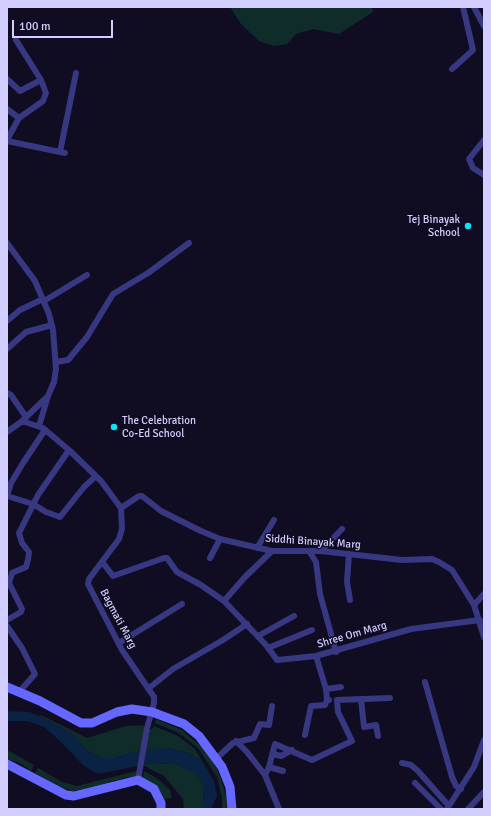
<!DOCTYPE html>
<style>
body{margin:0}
#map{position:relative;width:491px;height:816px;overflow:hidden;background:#100d22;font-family:Signika,sans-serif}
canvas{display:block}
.frame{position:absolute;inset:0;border:8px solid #d2ceff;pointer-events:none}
.scale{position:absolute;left:12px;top:20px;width:101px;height:18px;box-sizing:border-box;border:2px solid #d2ceff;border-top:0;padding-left:5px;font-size:12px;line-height:14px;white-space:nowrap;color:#d2ceff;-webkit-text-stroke:3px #100d22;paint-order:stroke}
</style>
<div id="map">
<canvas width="491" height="816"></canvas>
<div class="frame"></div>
<div class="scale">100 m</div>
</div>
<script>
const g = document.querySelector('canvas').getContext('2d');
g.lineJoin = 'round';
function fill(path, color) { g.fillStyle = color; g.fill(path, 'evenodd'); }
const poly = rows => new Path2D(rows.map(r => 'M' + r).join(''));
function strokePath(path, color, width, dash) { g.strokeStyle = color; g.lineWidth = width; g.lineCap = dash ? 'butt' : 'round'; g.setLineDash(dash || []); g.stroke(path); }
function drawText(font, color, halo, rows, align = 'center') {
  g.font = font + ' Signika,sans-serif'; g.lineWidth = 3; g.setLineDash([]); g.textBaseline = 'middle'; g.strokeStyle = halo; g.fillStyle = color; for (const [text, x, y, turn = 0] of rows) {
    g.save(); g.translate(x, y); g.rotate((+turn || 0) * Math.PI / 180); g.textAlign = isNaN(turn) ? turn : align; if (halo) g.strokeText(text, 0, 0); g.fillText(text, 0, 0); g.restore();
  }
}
const green = poly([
 [230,7,372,7,373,12,339,34,313,29,296,34,287,44,274,46,259,41,241,24],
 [41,715,87,738,126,726,142,725,144,726,145,729,152,729,154,726,178,736,194,748,210,773,201,760,188,753,167,748,137,751,112,759,101,758,87,751,72,734,40,716],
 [156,719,182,730,203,748,216,767,222,782,226,796,227,809,222,809,222,798,217,777,198,748,179,733,155,723],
 [7,750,34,765,31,771,20,763,7,759],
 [153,763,175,764,192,771,200,779,204,787,203,806,199,809,184,809,183,799,164,776,143,765],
 [38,768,62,782,77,786,137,771,136,776,124,778,85,789,72,791,59,786,35,773],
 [144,771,158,779,170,790,172,798,165,799,158,787,143,778]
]);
const water = poly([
 [7,711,29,712,40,716,72,734,87,751,101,758,116,758,136,751,151,749,167,748,188,753,201,760,214,781,217,796,212,806,213,809,199,809,203,805,204,787,200,779,192,771,175,764,153,763,98,774,84,766,60,741,44,727,27,721,7,721]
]);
const minor = poly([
 [474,7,484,26],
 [452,69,473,50,463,7],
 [7,79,20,91,41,80],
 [7,109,19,118],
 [7,140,19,118,43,101,46,93,41,80,16,40],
 [484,140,469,159,473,168,484,175],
 [7,141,65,153],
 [60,152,76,73],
 [7,243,35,281,49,314,53,330,56,369,54,382,48,396,21,422,7,432],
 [44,301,87,275],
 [7,321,20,310,43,299],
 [7,349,26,332,52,325],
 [56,362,68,360,87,337,113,294,148,273,189,243],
 [7,393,11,395,26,417],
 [21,422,25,422,43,428,69,450,101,481,121,508,122,529,119,539,89,579,88,584,122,650,154,697,154,703,147,728,138,780],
 [39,426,48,396],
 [45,430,23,463,11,483,7,496,33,504,46,512,60,517,84,487,96,476],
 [121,508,139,496,142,496,161,511,201,531,220,539,272,551,321,551,402,560,432,559,439,562,452,570,474,605],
 [257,548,274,520],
 [309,551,316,562,320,594,336,652],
 [321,551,342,529],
 [349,554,347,582,350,600],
 [210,558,220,539],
 [103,563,113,576,164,558,167,558,177,572,201,585,224,601,266,645,277,660,316,656,411,629,480,620],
 [484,594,474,605,484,637],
 [224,601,245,577,272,551],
 [7,620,21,612,22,609,9,583,12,573,26,567,28,560,29,552,22,543,19,533,38,495,69,450],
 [7,626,22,648,35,674,20,691],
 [258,636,294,616],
 [119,643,182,604],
 [268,648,312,630],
 [316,656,326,689],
 [425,682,452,777,456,786,461,789],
 [149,688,173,669,223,640,247,624],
 [361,699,364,727,376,725,378,736],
 [329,700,327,700,326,689,341,687],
 [305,735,311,706,325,705,327,700],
 [236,741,247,752,265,775,269,767,275,744,312,760,352,741,338,712,337,700,390,698],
 [273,754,281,756,292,750],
 [217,758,233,743,254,738,260,724,269,725,272,706],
 [402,763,411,765,418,771,449,806],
 [269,767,283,771],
 [265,775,279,809],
 [415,783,441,809],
 [447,809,474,767,484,740],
 [468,809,484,792]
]);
const secondary = poly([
 [7,687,40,701,81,723,92,723,117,712,132,709,152,712,184,724,199,736,222,767,230,787,232,809],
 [7,764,66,795,74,796,138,780,154,789,161,803,161,809]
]);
const markers = [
 [468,226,4,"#00e9f9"],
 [114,427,4,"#00e9f9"]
];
const poiNames = [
 ["Tej Binayak",460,220],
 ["School",460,233],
 ["The Celebration",122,421,"left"],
 ["Co-Ed School",122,434,"left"]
];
const streetNames = [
 ["Siddhi Binayak Marg",313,542,4],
 ["Bagmati Marg",118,619,62],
 ["Shree Om Marg",352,635,-16]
];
fill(green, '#102c2a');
fill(water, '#0a2244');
strokePath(minor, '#373782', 6);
strokePath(secondary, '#6567ff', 9);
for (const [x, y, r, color] of markers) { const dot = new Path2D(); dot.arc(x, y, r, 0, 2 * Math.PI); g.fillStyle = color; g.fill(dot); strokePath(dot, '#100d22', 1.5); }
drawText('11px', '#d2ceff', '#100d22', poiNames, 'right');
drawText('11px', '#d2ceff', '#100d22', streetNames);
</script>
